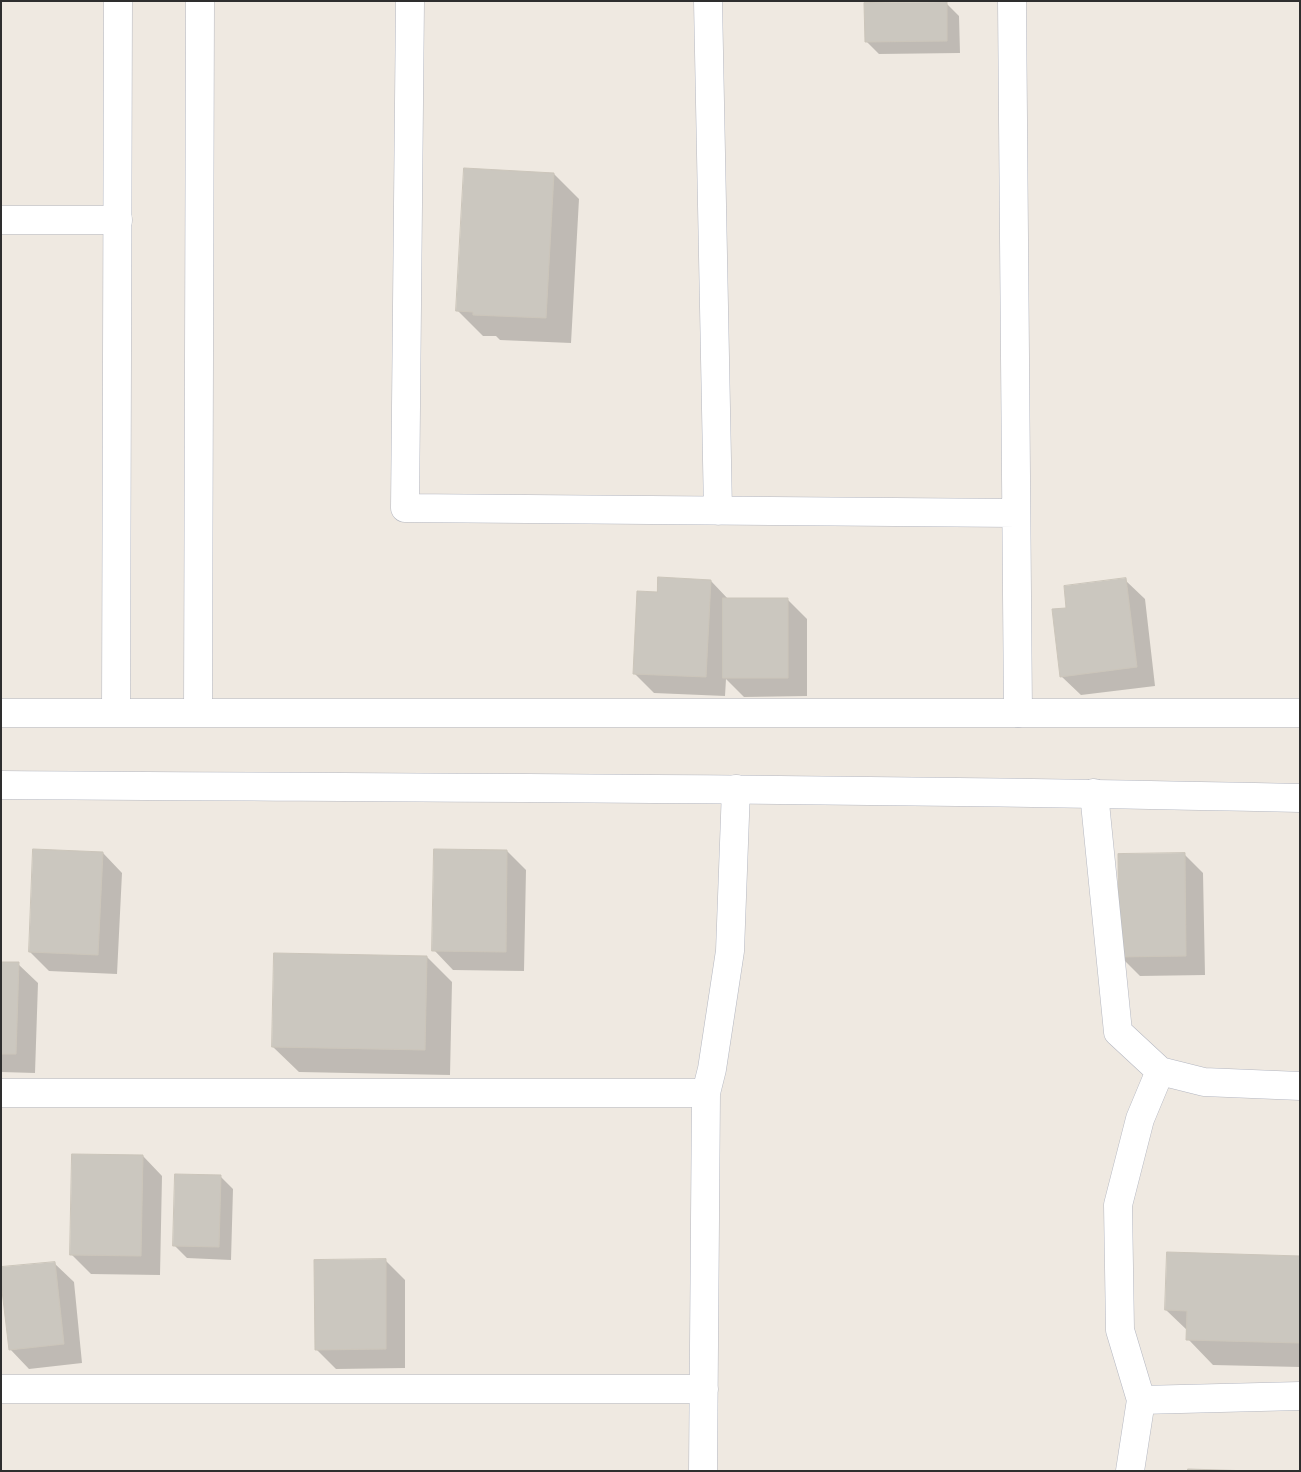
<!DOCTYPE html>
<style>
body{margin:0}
#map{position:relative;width:1301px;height:1472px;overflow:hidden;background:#efe9e1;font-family:"Public Sans",sans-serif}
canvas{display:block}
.frame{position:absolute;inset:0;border:2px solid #2e2e2e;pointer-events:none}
</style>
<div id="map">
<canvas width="1301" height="1472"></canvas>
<div class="frame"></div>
</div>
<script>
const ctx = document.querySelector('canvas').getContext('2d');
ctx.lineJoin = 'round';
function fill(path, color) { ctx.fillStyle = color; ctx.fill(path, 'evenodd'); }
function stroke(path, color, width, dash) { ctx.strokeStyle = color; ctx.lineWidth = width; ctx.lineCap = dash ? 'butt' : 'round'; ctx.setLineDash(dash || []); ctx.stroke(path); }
fill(new Path2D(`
 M946 3 959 16 960 53 879 54 866 41Z
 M554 174 579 199 571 343 500 340 496 336H483L457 310Z
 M1125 580 1145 599 1155 686 1081 695 1061 676 1067 609Z
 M711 581 729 600H788L807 619V696L744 697 726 679 725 696 654 693 634 673Z
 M507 851 526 870 524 971 453 970 434 950Z
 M103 853 122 873 117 974 49 971 30 952Z
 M1184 854 1203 873 1205 975 1140 976 1120 956Z
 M427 957 452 982 450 1075 299 1072 273 1047Z
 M1 963 18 964 38 983 35 1073 1 1072Z
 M143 1156 162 1176 160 1275 91 1274 71 1254Z
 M220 1176 233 1189 231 1260 187 1258 174 1245Z
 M1300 1257V1367L1213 1365 1188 1339V1331L1166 1310Z
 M385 1260 405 1280V1368L336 1369 316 1349Z
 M54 1263 74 1282 82 1363 29 1369 10 1349Z`), '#0003');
const building = new Path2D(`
 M947 2V41L865 42 864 3Z
 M464 168 554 173 546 318 473 315V312L456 311Z
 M658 577 711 580 706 677 633 674 637 591 657 592Z
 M1126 578 1137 667 1060 677 1052 609 1066 608 1064 586Z
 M723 598H788V678H723Z
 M33 849 103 852 98 955 29 952Z
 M434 849 507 850 506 952 432 951Z
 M1185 853 1186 956 1119 957 1118 854Z
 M274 953 427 956 425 1050 272 1047Z
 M1 962H19L16 1054H1Z
 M72 1154 143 1155 141 1256 70 1255Z
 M175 1174 221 1175 219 1247 173 1246Z
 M1167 1252 1300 1256V1343L1186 1340 1187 1311 1165 1310Z
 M386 1259V1349L315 1350 314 1260Z
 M55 1262 64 1344 9 1350 1 1282V1267Z
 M1188 1469 1252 1471H1188Z`);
fill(building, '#cbc7bf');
stroke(building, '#cbc5ba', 1);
const street = new Path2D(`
 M410 1 405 508 1016 513
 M708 1 718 511
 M1012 1 1018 713
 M1 220H118
 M1094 793 1118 1032 1160 1071 1204 1082 1300 1086
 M1 1093H706L703 1471
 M706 1093 712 1069 730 951 736 789
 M1 1389H704
 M1141 1400 1300 1396
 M1130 1471 1141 1400 1120 1330 1118 1205 1140 1119 1160 1071`);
const secondary = new Path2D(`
 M1 713H1300
 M116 713 118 1
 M198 713 200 1
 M1 785C434 788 867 788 1300 798`);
stroke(street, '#b4b7c1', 29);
stroke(secondary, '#b4b7c1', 29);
stroke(street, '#fff', 28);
stroke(secondary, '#fff', 28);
</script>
